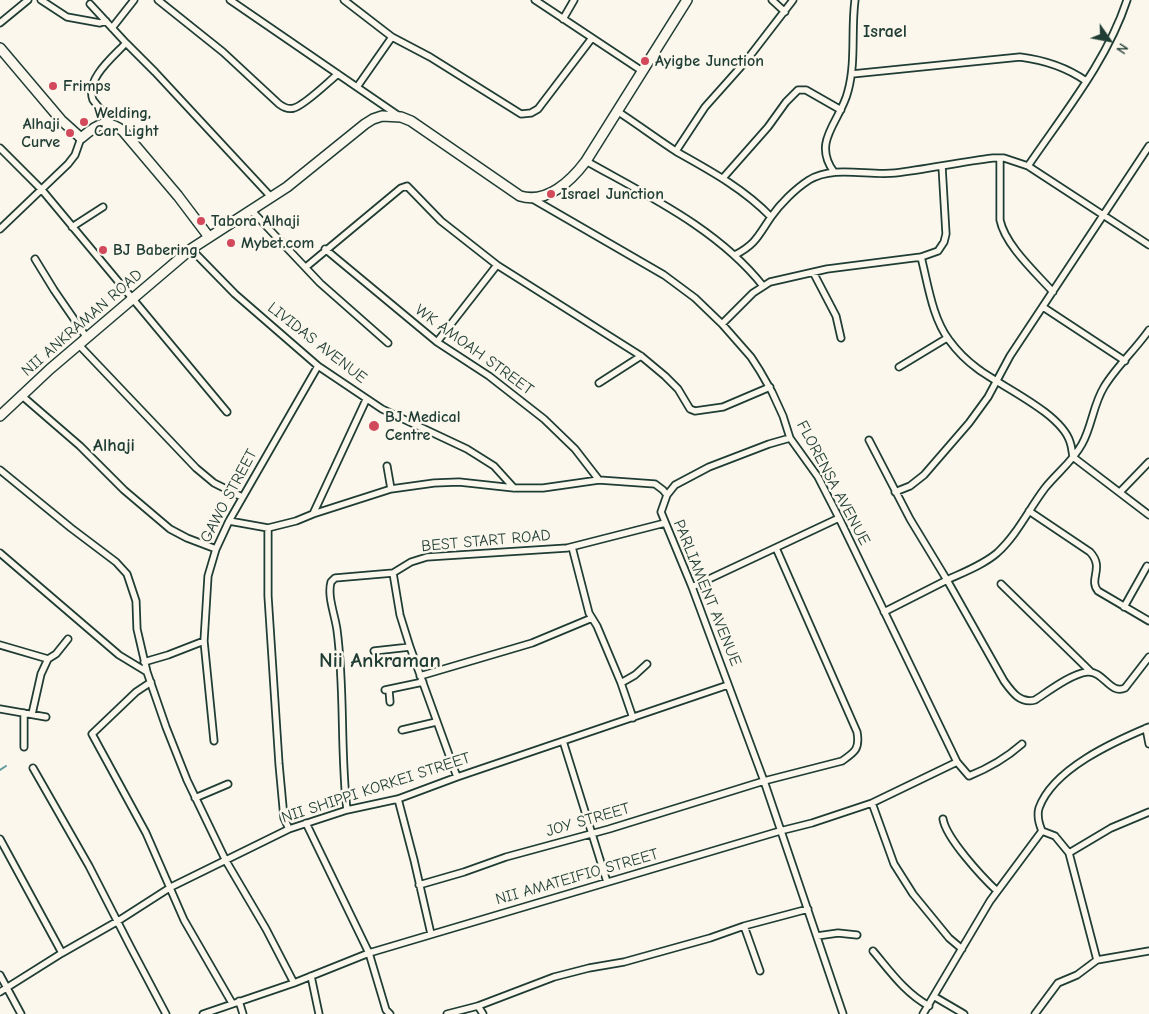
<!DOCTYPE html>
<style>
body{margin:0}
#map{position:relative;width:1149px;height:1014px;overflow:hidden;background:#fbf7ec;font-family:"Comic Neue",sans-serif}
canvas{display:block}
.north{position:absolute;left:1084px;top:15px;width:50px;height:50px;-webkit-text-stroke:4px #fbf7ec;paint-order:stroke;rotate:123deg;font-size:14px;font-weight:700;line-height:20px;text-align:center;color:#1f3d34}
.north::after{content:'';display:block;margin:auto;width:18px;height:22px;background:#1f3d34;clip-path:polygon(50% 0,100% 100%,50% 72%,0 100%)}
</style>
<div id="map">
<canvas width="1149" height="1014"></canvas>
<div class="north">N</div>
</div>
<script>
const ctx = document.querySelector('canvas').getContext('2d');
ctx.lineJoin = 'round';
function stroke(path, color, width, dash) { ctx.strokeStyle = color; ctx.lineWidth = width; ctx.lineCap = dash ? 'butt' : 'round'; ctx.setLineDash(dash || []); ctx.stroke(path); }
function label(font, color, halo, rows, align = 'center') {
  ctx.font = font + ' "Comic Neue",sans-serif'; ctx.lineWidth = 5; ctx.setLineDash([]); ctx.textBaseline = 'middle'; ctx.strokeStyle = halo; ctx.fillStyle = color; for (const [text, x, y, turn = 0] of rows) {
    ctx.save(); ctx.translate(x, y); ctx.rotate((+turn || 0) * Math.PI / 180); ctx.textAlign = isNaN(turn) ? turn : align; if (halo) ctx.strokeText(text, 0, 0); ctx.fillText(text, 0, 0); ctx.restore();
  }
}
stroke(new Path2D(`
 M0 770 6 766`), '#609c9f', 2);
const street = new Path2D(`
 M41 0 67 17 100 23 106 21
 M158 0 223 52 279 104C283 107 288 110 294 108 305 105 328 82 338 74
 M230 0 399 116
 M344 0 392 37 430 57 521 114 531 113 538 109 592 38
 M535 0 642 71
 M772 0 785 12
 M90 4 126 43C113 57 85 79 93 100L112 124
 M563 19 574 0
 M0 23 28 0
 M112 28 134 0
 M126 43 155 72 272 198
 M852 74 1020 57C1044 60 1066 67 1086 81
 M357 87 392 37
 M617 111C637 124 657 139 677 152 711 171 744 189 771 217
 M0 148 42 190 227 412
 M676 151 705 107 746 61 793 0
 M1000 158V220C1005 245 1036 273 1053 292
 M586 161C648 196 718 229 763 286
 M1028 166C1064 113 1107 61 1127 0
 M834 172C811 141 841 121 848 91 856 62 851 30 855 0
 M723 178 768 127 786 102 798 90H806L841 110
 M531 198 664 275 695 298 722 324 751 357 760 371 772 392 783 416 790 438 818 477 839 518 957 762 969 776C989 768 1005 759 1022 744
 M252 211 320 283 388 343
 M72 227 103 207
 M0 229 68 164 75 155 81 138
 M191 249 235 294 318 366 382 409 467 449 494 466 514 488
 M325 249 437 342 489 376 544 419 575 449 599 480
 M735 255C756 244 758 236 771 217 780 204 795 189 809 180 834 165 867 176 895 173 928 169 960 162 993 158H1004L1028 166 1149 245
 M921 257C928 284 932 317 949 340 957 351 967 361 978 369 1002 387 1061 413 1070 442 1072 447 1072 452 1073 457L1149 515
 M35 259 54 290 87 338
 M306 267 401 188 407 186 441 221 497 265 641 356 665 376 678 389 690 409 695 411 723 407 770 387
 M813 272 836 316 841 338
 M1043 307 1125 361
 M722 324 753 293 770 282 827 269 921 257 938 251 944 242 946 234 942 166
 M437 342 497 265
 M79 345 196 468 214 483 242 497
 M899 367 947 338
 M599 383 641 356
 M21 395 80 446 124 490 170 529 187 538 216 549
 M790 438 769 444 709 467 675 485 667 495 661 512 692 587 764 781 843 1014
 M869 440 910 519 947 580C964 572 983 565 997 553 1017 535 1029 509 1045 488 1057 473 1073 461 1082 444 1092 426 1093 405 1104 387 1116 367 1135 350 1149 330
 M387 466 391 489
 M0 470 71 528 116 562 127 574 136 601 137 629 147 672 119 655 0 553
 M895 492 910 486 924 475 969 423 988 397 1010 356 1149 146
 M1120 492 1149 462
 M1029 511 1090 552C1105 568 1088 579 1098 591L1149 621
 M313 514 366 400
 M229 521 268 528 296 521 313 514 391 489 434 483 459 482 514 488H543L599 480 655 484 663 490 667 495
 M268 528V596L279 764 284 818 289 829
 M572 547 589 613 597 626 621 683 633 718
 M393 573 400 615 410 647 457 777
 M1001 584 1091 672
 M692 587 839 518
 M1124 607 1147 566
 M884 612 947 580 1004 681C1012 692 1020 704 1035 700 1049 691 1071 674 1087 672 1103 670 1110 695 1125 688L1149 657
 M0 645 48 659 56 654 68 639
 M374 651 410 647
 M144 662 168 655 204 641
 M147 672 166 727 187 780 226 861 266 929 294 983
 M420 676 532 643 592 618
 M151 682 136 692 92 734 146 833 184 920 232 1003
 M621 683 635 675 647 664
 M385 690 423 682
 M389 690 390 702
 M0 709 46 717
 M32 714 41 674 48 659
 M1146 728 1149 744
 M402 730 436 722
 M214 741 204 641 208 576 216 549 229 521 318 366
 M563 741 607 882
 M24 747V713
 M33 768 89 866 130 946 166 1014
 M195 798 228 784
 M398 799 414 860 431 934
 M872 803 894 864 913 894 949 938 962 949
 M347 810C340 750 345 690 337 630 335 615 327 596 331 582L335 578 393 573 411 562 427 557 567 548 665 523
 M943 819C946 838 982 877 997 891
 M306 823 369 953 386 1010 390 1014
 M0 839 62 953
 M1069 853 1111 828 1149 812
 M419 885 464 872 506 857 609 829 764 781 842 761C855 752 860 749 857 732L776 548
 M744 926 760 971
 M817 936 838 933 857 935
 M873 951C890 971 905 993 929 1006
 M1097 960 1069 853 1055 836 1042 831C1039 824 1037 815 1039 808 1053 769 1113 742 1149 727
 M0 975 21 1014
 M311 976 319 1014
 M0 992 62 953 118 921 171 887 289 829 347 810 398 799 457 777 728 685
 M935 997 964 1014
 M239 1001 243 1014
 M478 1006 483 1014
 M203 1014 294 983 369 953 780 831 812 823 872 803 957 762
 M447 1014 478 1006 554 977 589 968 624 962 710 938 744 926 808 909
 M923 1014 990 901 1042 831
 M1035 1014 1058 983 1077 975 1097 960 1149 951`);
const secondary = new Path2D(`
 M0 48 61 120 81 138C96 126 105 117 123 131L178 196 209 237
 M0 416 50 369 191 249 287 187 365 124 373 119 382 116 401 117 411 121 520 196C547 204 571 181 586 161L687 0`);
stroke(street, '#1f3d34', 9);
stroke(secondary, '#1f3d34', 12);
stroke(street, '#fbf7ec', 5.5);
stroke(secondary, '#fbf7ec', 9);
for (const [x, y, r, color] of [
 [645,61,5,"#d1495b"],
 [53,86,5,"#d1495b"],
 [84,122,5,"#d1495b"],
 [70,133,5,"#d1495b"],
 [551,194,5,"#d1495b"],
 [201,221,5,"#d1495b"],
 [231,243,5,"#d1495b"],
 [103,250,5,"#d1495b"],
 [374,426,6,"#d1495b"]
]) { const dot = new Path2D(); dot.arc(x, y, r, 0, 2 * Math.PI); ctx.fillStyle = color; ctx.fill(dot); stroke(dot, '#fbf7ec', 2); }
label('bold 16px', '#1f3d34', '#fbf7ec', [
 ["Ayigbe Junction",655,61],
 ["Frimps",63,86],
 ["Welding,",94,113],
 ["Car Light",94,131],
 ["Alhaji",60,124,"right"],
 ["Curve",60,142,"right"],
 ["Israel Junction",561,194],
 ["Tabora Alhaji",211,221],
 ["Mybet.com",241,243],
 ["BJ Babering",113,250],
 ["BJ Medical",385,417],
 ["Centre",385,435]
], 'left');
label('16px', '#1f3d34', '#fbf7ec', [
 ["NII ANKRAMAN ROAD",82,323,-41],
 ["LIVIDAS AVENUE",317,343,38],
 ["WK AMOAH STREET",474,350,36],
 ["FLORENSA AVENUE",833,483,62],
 ["GAWO STREET",229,496,-62],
 ["BEST START ROAD",486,541,-5],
 ["PARLIAMENT AVENUE",707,593,68],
 ["NII SHIPPI KORKEI STREET",376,788,-18],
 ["JOY STREET",588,820,-16],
 ["NII AMATEIFIO STREET",577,877,-16]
]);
label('bold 18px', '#1f3d34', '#fbf7ec', [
 ["Israel",885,32],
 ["Alhaji",114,446]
]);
label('bold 21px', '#1f3d34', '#fbf7ec', [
 ["Nii Ankraman",380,661]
]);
</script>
